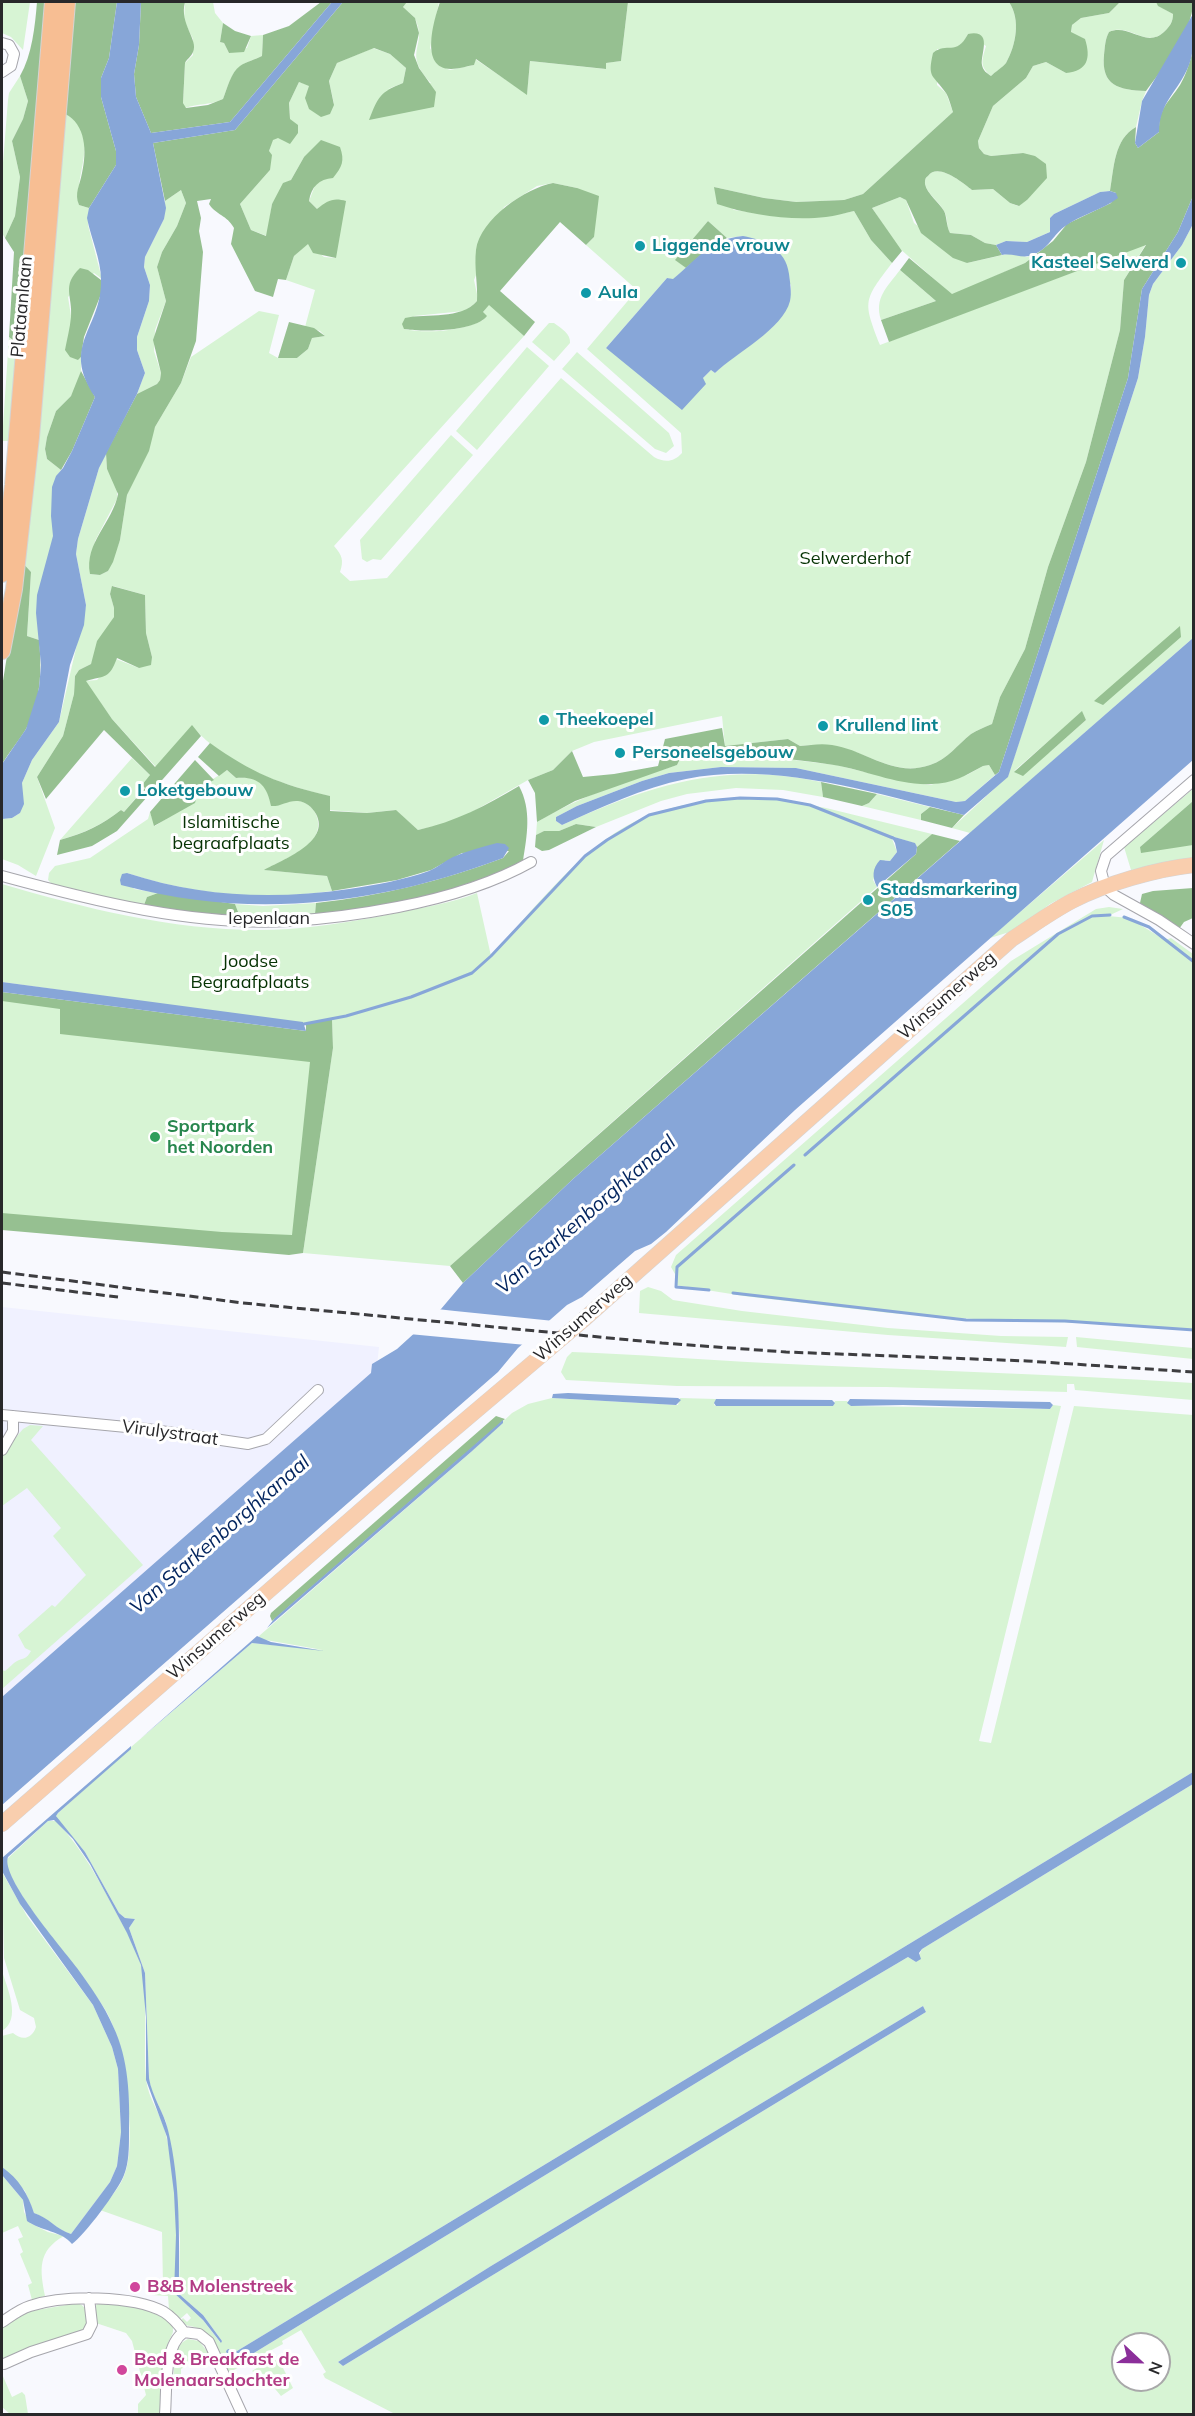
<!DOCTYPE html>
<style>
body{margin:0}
#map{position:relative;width:1195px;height:2416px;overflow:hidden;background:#f8f9fe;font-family:Mulish,sans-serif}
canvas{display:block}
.frame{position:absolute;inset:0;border:3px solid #28282a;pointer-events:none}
.north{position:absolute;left:1111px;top:2332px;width:60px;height:60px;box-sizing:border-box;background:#fff;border:2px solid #a9a9aa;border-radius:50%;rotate:112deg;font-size:16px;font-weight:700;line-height:24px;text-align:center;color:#28282a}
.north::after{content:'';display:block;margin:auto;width:21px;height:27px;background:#8b2f9a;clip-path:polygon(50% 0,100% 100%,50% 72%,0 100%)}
</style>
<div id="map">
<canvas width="1195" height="2416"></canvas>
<div class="frame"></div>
<div class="north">N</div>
</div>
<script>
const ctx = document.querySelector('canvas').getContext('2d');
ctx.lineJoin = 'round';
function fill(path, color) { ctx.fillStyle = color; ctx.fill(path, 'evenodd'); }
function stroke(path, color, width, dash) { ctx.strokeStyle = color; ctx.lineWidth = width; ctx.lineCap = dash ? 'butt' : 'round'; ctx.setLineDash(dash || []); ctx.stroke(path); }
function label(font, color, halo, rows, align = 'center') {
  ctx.font = font + ' Mulish,sans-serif'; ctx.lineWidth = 6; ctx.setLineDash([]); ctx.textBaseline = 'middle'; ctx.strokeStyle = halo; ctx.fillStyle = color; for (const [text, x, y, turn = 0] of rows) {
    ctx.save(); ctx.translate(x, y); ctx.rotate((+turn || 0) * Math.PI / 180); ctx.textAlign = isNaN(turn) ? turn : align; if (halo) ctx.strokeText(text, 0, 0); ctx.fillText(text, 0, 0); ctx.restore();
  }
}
fill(new Path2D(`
 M2 1307 379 1347 376 1375 2 1704Z`), '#f0f1ff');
fill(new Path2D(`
 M2 2H30L23 50 11 37 2 33Z
 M185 2H213L215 13 223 23 220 42 224 43 229 53 247 48 251 36 263 35 262 56C255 60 247 61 241 66 231 72 227 89 223 99 208 106 199 103 185 108L183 103 185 63 193 55V39L184 21Z
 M407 2H439L430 48 440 66 450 70 474 65 475 59 527 94 530 61 605 69V63L621 61 628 2H1009C1021 20 1016 45 1006 63 1003 68 995 72 991 76 979 66 982 60 986 46L968 34C960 50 954 49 937 49V85L946 93 953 112 863 194 844 200 796 202 764 198 714 187 734 210C780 216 808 221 854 211L871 240 892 263C863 301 863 301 880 345L1146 244 1124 280 1120 330 1086 462 1048 567 1025 649 1000 697 992 724C985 727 977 730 971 734 957 745 948 759 930 765 899 776 874 757 846 749 830 745 816 744 800 746L788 739 725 746 722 716 594 742 572 751 553 770 528 780 465 816 440 825 418 830 395 810 367 813 329 810V796C279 784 227 766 192 726L156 767 112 719 85 681 97 680 116 659 139 668 152 657 146 633 145 595 113 586 110 594 114 608V617L91 664 79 670 75 676 74 694 63 736 37 777 55 828 36 876 18 865 2 859V819L12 818 20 813 22 783 32 760 59 722 86 605 76 554 78 539 99 468 106 453 107 469 117 487V499L95 541 90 574 100 575 108 571 120 540 127 495 155 427 181 383 191 357 259 311 279 315 269 353 278 358H297L308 349 312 338 325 336 320 331 305 327 315 290 286 280 294 256 308 243 324 257 336 258 317 209 309 201 316 183 324 178 304 157 291 180 272 204 267 236 251 230 240 204 270 170 269 151 272 140 278 137 290 120 289 103 299 82 309 85 334 104 329 81 337 63 373 48 390 54 406 68 403 83 388 89 431 83C402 52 427 48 416 21 414 15 407 12 403 7ZM553 183 577 188 594 237 586 245 637 290 587 349 681 433 682 453C674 462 665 463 654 457L561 378 387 578 350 581 340 572C344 560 342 555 334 546L524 336 489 304 483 312V320C462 331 427 334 404 329L414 316 464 311 473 305 477 301V294L474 280 504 207 537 186ZM708 221 727 238 743 236 791 285C790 329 743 345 715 373L711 370 703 378 606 348 667 278 673 280 686 268 676 260Z
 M1120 2H1156L1159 6 1173 14C1173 22 1170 26 1165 31 1146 50 1130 22 1109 32 1105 39 1105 47 1104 55 1101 86 1119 90 1146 91L1142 101 1136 127C1114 139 1114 168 1110 191L1100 192 1054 214 1050 218V232L1027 242 1006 241 996 245 985 243 971 235 950 233C946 226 948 217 944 211 940 202 927 194 925 184 925 180 925 178 928 176 938 162 963 183 972 190L993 189 1010 203 1018 206 1027 200 1023 153 991 156 984 154 979 148 978 141 993 106 1026 78 1033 66 1046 62 1066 73 1072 25 1081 18 1109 13Z
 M20 76 28 101 23 119 12 141 20 177 15 216 5 238 2 233V175L8 100 9 93Z
 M65 114C103 132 73 177 79 205L89 208 88 225 102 279 94 273 68 297 78 360 81 357V371L75 389 71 396 56 411 47 437 45 449 47 459 61 470C47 486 55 519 53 539 50 570 43 601 39 632V640L27 636 31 572 22 562Z
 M181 190 186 203 177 226 162 252 157 267 166 301 155 330 154 351 161 373 160 380 157 384 137 394 145 373 137 350V337L149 301 150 285 144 267 145 257 164 219 165 201Z
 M900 197 906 200 914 223 967 263 1012 253 1027 257 1038 252 1025 263 952 295 898 247 872 208Z
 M1193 224V638L970 833 952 828 1008 776 1138 378 1145 337 1149 295 1153 284 1182 245ZM1082 712 1086 720 1050 752 1014 771Z
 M900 270 936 301 881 320C874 298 887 287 900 270Z
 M549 323H554C561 328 571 334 570 343L554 361 532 342Z
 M9 337 18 344 10 441H2Z
 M527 347 549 366 477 450 456 431Z
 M577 352 669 433 674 446 666 453 655 449 562 369Z
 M451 435 473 455 381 560 373 559 367 562 362 559 360 540Z
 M683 753 769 757 836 765 898 780 930 785 967 775 983 766 989 765 995 775 965 801 956 802 796 768 721 767 669 773 642 781 577 806 556 817V821L562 825C650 785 724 761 821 782L823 797 783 790 736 788 687 794 661 801 596 827 576 824 559 831H544L536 835 537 822C580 796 629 780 677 765Z
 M132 758 150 775 145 787 124 812 121 810C102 825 84 833 60 840Z
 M227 770 236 778C261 775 266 785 274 806 278 805 283 802 288 801 311 796 327 821 313 840 305 852 278 862 265 870L327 876 332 891C263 901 193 895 127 873L134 889 158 893 147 897 144 905 55 887 48 880 49 873 55 866 90 858 148 819 150 812 155 826 198 798 199 788Z
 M1193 789V801L1140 847 1193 845V860L1131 870 1124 847Z
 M877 794 930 807 921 814V820L862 806 869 803Z
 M740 798 777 799 826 808 932 834 917 847 914 843 891 836 897 852 890 861 885 860 873 880 877 887 450 1266 303 1253 333 1048 332 1019 306 1024 2 982V884C94 911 192 935 289 929 326 926 362 920 397 913 424 907 452 903 477 893L491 956C536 907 586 840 649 815 678 804 709 801 740 798Z
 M1104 840 1092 882 1050 904 1016 930 990 938Z
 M316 903 315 914 291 917H240L235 904 263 906Z
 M1109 907 1123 909 1108 916 1129 918 1165 940 1171 938 1193 954V1329L1099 1323 1002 1321 890 1313 744 1296 675 1285V1274L671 1267 676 1255 1011 961 1096 909Z
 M2 997 318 1057 295 1243 2 1218Z
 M648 1287 661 1291 673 1300 742 1311 888 1328 1001 1336 1068 1337 1066 1347 888 1335 639 1313 640 1291Z
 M1076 1337 1193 1348V1359L1077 1347Z
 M572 1352C637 1354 702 1360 767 1363 909 1370 1051 1374 1193 1383V1400L1075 1390 1074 1384H1067V1392L886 1387 677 1386 566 1380 561 1372 567 1357Z
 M552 1398 678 1405 680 1398 716 1399 714 1405 716 1406H833L835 1401H847L851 1406 1050 1409 1053 1405 1061 1406 979 1741 991 1743 1074 1406 1193 1415V1772L237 2351 228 2349 226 2351 230 2363 249 2356 737 2058 908 1957 916 1962 922 1949 1193 1784V2414H395L325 2378 323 2374 326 2372 301 2330 282 2341 283 2344 230 2372 227 2370C222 2355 213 2333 197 2328 190 2325 186 2327 180 2321L183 2318 187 2322 191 2318 187 2313 179 2320 169 2309 168 2296 151 2295V2287L163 2286 162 2232 100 2210C108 2200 119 2189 124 2176 131 2158 130 2133 129 2113 128 2077 123 2043 106 2011 88 1979 6 1888 6 1860L48 1821H56C83 1849 100 1882 118 1916 128 1934 140 1953 143 1974 148 2009 143 2044 146 2079 148 2099 162 2115 166 2135 178 2183 179 2244 174 2293L203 2320 220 2342 222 2341 203 2315 179 2294 180 2239 174 2168 166 2122 151 2089 149 2078 145 1973 129 1928 135 1919 125 1918 119 1913 85 1852 57 1819 56 1815 131 1747 252 1643 323 1650 260 1639 259 1636 471 1452 512 1413 528 1404ZM923 2006 926 2012 343 2366 338 2362 491 2266ZM1123 2344H1159V2380H1123Z
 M30 1425 43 1426 31 1440 143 1565 2 1689V1670L5 1671C9 1668 13 1663 17 1661 23 1658 27 1659 31 1651L25 1648 18 1635 52 1605 55 1607 86 1575 53 1536 61 1528 27 1488 2 1506V1454L23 1429Z
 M2 1872 27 1916 93 2005 112 2047 118 2069 121 2132 117 2166 110 2182 71 2234C57 2230 48 2218 34 2213L25 2191 2 2167V2036L13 2033C22 2041 32 2039 36 2027L34 2018 20 2010 4 1958Z
 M2 1971C7 1988 22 2019 2 2031Z
 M2 2175 23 2200 24 2212 30 2223 48 2232 64 2236C37 2251 40 2270 45 2296L32 2300 28 2285 32 2283 20 2254 23 2252 18 2239 23 2237 18 2226 2 2233Z
 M100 2302C127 2305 151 2308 173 2324V2332L166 2348 161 2414H138V2404L146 2395 132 2341 126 2333 96 2323 94 2307Z
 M78 2303C89 2308 90 2318 86 2329L2 2364V2325L31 2311Z
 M188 2339 199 2341 211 2356 206 2359 203 2355 181 2369V2386H173C175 2370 171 2346 188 2339Z
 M273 2358 282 2366 293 2388 281 2396 260 2371 256 2374 252 2371Z
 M2 2374 12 2397 22 2392 25 2395 28 2414H10L2 2407Z`), '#d7f4d4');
fill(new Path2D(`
 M37 2H47L18 344 9 337 14 252 5 238 15 216 20 177 12 141 23 119 28 101 20 76C32 55 35 26 37 2Z
 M74 2H117L109 58 101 78V97L116 151V165L89 208 79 205C74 193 80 185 82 173 87 152 86 124 65 114Z
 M141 2H185C179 24 199 40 193 52 191 57 187 59 185 63L183 103 186 108 208 105 223 99C227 89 231 72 240 66 247 61 255 60 262 56L263 35 289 26 321 2H332L230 122 151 133 136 97 134 74 139 45Z
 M343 2H407L403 7 415 18 419 33 414 55 419 68 436 92 434 107 369 120C378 97 380 92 403 83L406 68 390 54 374 48 337 63 329 81 334 105 330 114 321 117 309 109 305 98 309 86 299 82 289 103 290 119 298 125V133L290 144 278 138 273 140 269 151 272 155 270 170 240 204 251 230 266 236 272 204 283 183 291 180 304 157 321 140 340 147C345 161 342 167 333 178 319 179 311 187 309 201L317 209C327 201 333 197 346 201L336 258 313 253 308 244 294 256 286 280 278 279 273 297 255 291 231 244 234 228C227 215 216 215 209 204L211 199 197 201 201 218 199 231 203 252 196 341 181 383 155 427 149 451 127 495 120 540 113 562 108 571 100 575 90 574C84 543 113 522 118 494L107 469 106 453 137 394 157 384 160 380 161 373 153 340 166 301 157 267 162 252 177 226 186 203 181 190 165 201 153 143 235 130Z
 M440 2H628L621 61 606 63V69L530 61 527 95 476 59 474 65C467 66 459 69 451 69 419 69 434 20 440 2Z
 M1009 2H1120L1109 13 1081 18 1072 25 1071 32 1085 39C1091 58 1088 71 1066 73L1046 62 1033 66 1026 78 993 106 978 141 979 148 984 154 991 156 1023 153 1035 156 1046 164 1047 178 1027 200 1019 206 1010 203 993 189 972 190C963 183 938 162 928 176 925 178 925 180 925 184 927 194 939 202 944 211 947 217 946 225 950 233L971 235 985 243 996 245 1002 255 967 263 953 258 921 233 906 200 900 197 872 208 902 251 892 263 871 240 854 211C844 213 835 216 826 217 791 221 749 215 717 204L714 187 764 198 796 202 844 200 863 194 953 112C951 106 949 98 946 93 933 74 927 79 933 53 947 41 956 57 968 34 994 29 980 55 982 65 983 71 987 73 991 76 995 72 1003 67 1006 63 1016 45 1021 20 1009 2Z
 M1156 2H1193C1193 31 1163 68 1146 91 1119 90 1101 86 1104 55 1105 47 1105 39 1109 32 1130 23 1146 50 1165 31 1170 26 1173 22 1173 14L1158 6Z
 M223 23 235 31 251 36 244 52 229 53 224 43 220 42Z
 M1193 50V196L1178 232 1142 289 1128 378 999 772 995 775 989 765 983 766C967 775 951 784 932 784 899 786 866 770 834 765 784 757 734 755 683 753L677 765 575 801 537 822 535 793 528 780 553 770 572 751 583 777 614 774 658 766 665 739 722 728 725 746 788 739 800 746C811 745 821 743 832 745 866 750 893 778 930 765 948 759 957 745 971 734 977 730 985 727 992 724L1000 697 1025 649 1048 567 1086 462 1120 330 1124 280 1146 245 889 342 881 320 936 301 900 270 909 258 952 294 1025 263 1053 241 1067 224 1111 203 1116 193 1110 191C1114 168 1114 139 1136 127L1135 143 1138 148 1159 132C1159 107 1167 105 1180 85 1186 75 1190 62 1193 50Z
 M553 183 577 188 599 196 594 237 586 245 560 222 500 291 535 322 524 336 489 305 483 312 487 316C475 332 422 332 404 329L402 324 405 318C427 313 461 320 477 301 478 284 474 268 476 250 480 219 526 188 553 183Z
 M708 221 727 238 710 247 686 268 675 260Z
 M80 268 88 270 101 280V294L84 337 81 357 78 360 70 357 65 350C67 339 70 328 71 317 73 296 61 286 80 268Z
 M289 322 314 328 325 336 312 338 308 349 297 358H278Z
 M81 371 95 397 72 451 61 470 47 459 45 449 47 437 56 411 71 396Z
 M22 562 31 572 27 636 39 640C42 671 41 701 26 729 19 741 9 752 2 764V687Z
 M112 586 145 595 146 633 152 657 151 665 139 668 117 658C109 680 105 675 86 681L112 719 155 767 192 725 201 736 117 831 92 846 57 855 60 840C85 833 102 825 121 810L124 812 145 788 142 785 150 775 104 730 46 799 37 777 63 736 74 694 75 676 79 670 91 664 97 641 114 617V608L110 594Z
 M1180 626 1181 637 1103 705 1094 701Z
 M1082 711 1086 720 1023 776 1014 772Z
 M210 743C252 773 279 784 330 796V811L367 813 396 810 418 830C455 822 487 805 519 786 532 810 527 836 523 861 457 893 387 907 315 914L316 903C381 896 442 881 503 858L509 851 462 853 431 870 397 880 332 891 327 876 264 870C282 860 331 842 316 814 312 807 306 802 298 801 288 800 280 807 271 806 267 785 258 776 236 778L227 770 219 776 198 757Z
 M195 760 214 780 199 788 195 803 154 826 150 812Z
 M821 782 877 794 869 803 862 806 823 797Z
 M1193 801V845L1141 853 1140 847Z
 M930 807 964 815 952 828 921 820V814Z
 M576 824 596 827 549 850 542 851 535 847 536 835 544 831H559Z
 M932 834 960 841 573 1179 463 1283 450 1266 916 854 917 847Z
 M1193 888V918L1184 922 1179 929 1140 903 1142 894 1153 891Z
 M158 893 235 904 240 917 198 914 144 905 147 897Z
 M2 992 306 1031V1024L332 1019 333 1048 303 1253 289 1255 2 1230V1213L222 1232 292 1235 310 1062 60 1034V1009L2 1001Z
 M496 1416 505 1419 272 1621 270 1616 271 1613Z`), '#96c091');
fill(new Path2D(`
 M117 2H141L139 45 134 74 136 97 151 133 230 122 332 2H343L235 130 153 143 166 208 164 219 145 257 144 267 150 285 149 301 137 337V350L145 373 137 394 99 468 78 539 76 554 86 605 84 625 70 665 59 722 32 760 22 783 24 804 20 813 12 818 2 819V764L26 729 39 688 41 665 36 613 37 595 53 536 51 516 52 487 56 476 63 468 72 451 95 397C60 344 102 329 101 280 101 259 91 239 87 218L89 208 116 165V151L101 97V78L109 58Z
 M1193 14C1194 31 1195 49 1189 65 1178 93 1160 100 1159 132L1138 148 1135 143 1142 101Z
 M1110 191 1116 193 1118 198C1102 210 1080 215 1064 227 1052 236 1047 252 1029 256 1021 258 1012 253 1002 255L996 245 1006 241 1027 242 1050 232V218L1054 214 1100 192Z
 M1193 196V224L1182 245 1153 284 1149 295 1145 337 1138 378 1008 777 964 815C877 794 776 761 686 779 642 788 602 807 562 825L556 821V817L577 806 642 781 669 773 721 767 796 768 956 802 965 801 999 772 1128 378 1142 289 1178 232Z
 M743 236C764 240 786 249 789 274 790 282 792 293 790 301 783 329 736 353 715 373L711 370 703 378 706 384 682 410 606 348 667 278 673 279C698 259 709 239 743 236Z
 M1193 638V760L795 1110 666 1232 651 1244 635 1251 582 1297 567 1305 518 1348 498 1372 2 1805V1697L371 1373 372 1364 397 1349 441 1309 463 1283 573 1179Z
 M891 836 915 843 917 847 916 854 877 887C872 877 872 869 880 860L890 861 897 852 895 843Z
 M497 843 505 844 509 848 503 858C382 904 252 920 125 886L121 885 120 880 122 874 127 873C200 897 273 900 349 889 375 885 404 880 429 871 438 867 445 861 453 857 467 851 482 847 497 843Z
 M2 982 303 1022 306 1031 2 992Z
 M568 1393 678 1398 681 1400 676 1405 552 1398 553 1394Z
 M716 1399 832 1400 835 1403 833 1406H716L714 1403Z
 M850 1399 1050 1402 1053 1405 1050 1409 903 1405 851 1406 847 1403Z
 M503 1420V1423L471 1452 267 1628 275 1618Z
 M257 1636 271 1642 324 1651 252 1643 140 1739Z
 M131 1746V1749L58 1813 56 1816 85 1852 119 1913 125 1918 135 1919 129 1928 145 1973 149 2078C152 2097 164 2112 168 2130 181 2183 179 2240 179 2294L203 2315 222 2341 221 2343 203 2320 174 2293 176 2235 174 2193 167 2137 146 2080V2017L141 1965 127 1933 90 1864 73 1839 54 1820 48 1821 8 1857C0 1877 63 1949 77 1968 90 1986 104 2005 113 2026 129 2059 130 2098 129 2134 129 2147 129 2163 124 2175 119 2189 84 2236 72 2244 62 2231 41 2231 27 2221L23 2200 2 2175V2167C19 2179 28 2194 34 2213 48 2217 57 2230 71 2234L110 2182 117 2166 121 2132 118 2069 112 2047 93 2005 20 1904 2 1871V1858Z
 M1193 1772V1784L922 1949 919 1953 921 1959 916 1962 908 1957 737 2058 249 2356 230 2363 226 2351 228 2349 237 2351Z
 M923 2006 926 2012 343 2366 338 2362 491 2266Z`), '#87a6d8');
fill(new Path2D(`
 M437 1309 455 1311 554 1321 526 1345 409 1334Z`), '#f8f9fe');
stroke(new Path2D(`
 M1124 917 1149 927 1194 962
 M304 1024 346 1016 411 997 472 973 491 956 585 856 607 840 649 815 706 801 740 798 777 799 810 805 893 838
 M805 1155 1058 934 1092 916 1110 915
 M709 1290 676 1287 677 1267 794 1165
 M733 1293 966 1320 1065 1321 1194 1330`), '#87a6d8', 3);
const minor = new Path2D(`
 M2 43 9 45 14 54 11 66 2 72
 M1194 780 1106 856 1101 871 1105 887 1114 895 1159 920 1194 944
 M2 876C94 901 192 926 289 921 326 919 362 914 398 907 444 898 490 885 531 862
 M2 1415 147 1429 248 1444 266 1439 318 1390
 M2 1450 13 1431V1416
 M2 2322C11 2316 20 2309 30 2306 64 2295 133 2295 164 2312 172 2317 178 2324 184 2332
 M184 2332 199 2334 209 2342 242 2414
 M4 2364 31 2352 87 2334 92 2324 89 2298
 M165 2414C167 2391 163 2346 184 2332`);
const primary = new Path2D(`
 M2 1824 432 1448 582 1321 1012 939C1032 926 1051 912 1072 901 1105 884 1156 869 1194 865`);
const trunk = new Path2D(`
 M2 574 13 485 53 2
 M2 651 14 589 31 437 67 2`);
stroke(minor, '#a6a6ac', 12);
stroke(primary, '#d4d4d4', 16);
stroke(trunk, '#d4d4d4', 18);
stroke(minor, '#fff', 10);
stroke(primary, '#f9ceae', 15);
stroke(trunk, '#f7be93', 16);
stroke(new Path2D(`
 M2 1272 243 1303 662 1343 786 1352 1027 1361 1194 1372
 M2 1283 118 1297`), '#3d3d40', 3, [9, 4.5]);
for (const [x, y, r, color] of [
 [640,246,6,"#0f9aa8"],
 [1181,263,6,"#0f9aa8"],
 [586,293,6,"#0f9aa8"],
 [544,720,6,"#0f9aa8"],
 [823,726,6,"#0f9aa8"],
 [620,753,6,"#0f9aa8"],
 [125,791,6,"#0f9aa8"],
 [868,900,6,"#0f9aa8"],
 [155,1137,6,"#2e9e5b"],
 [135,2287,6,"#d1479c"],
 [122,2370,6,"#d1479c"]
]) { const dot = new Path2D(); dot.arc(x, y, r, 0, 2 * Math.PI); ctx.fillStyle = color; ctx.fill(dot); stroke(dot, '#fff', 2); }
label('bold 18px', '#0d838f', '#fff', [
 ["Liggende vrouw",652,246],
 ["Kasteel Selwerd",1169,263,"right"],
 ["Aula",598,293],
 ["Theekoepel",556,720],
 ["Krullend lint",835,726],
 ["Personeelsgebouw",632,753],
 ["Loketgebouw",137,791],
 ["Stadsmarkering",880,890],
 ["S05",880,911]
], 'left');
label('18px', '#28282a', '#fff', [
 ["Plataanlaan",22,307,-85],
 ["Iepenlaan",269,919],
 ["Winsumerweg",947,996,-41],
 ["Winsumerweg",583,1318,-41],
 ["Virulystraat",170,1433,8],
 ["Winsumerweg",216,1636,-41]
]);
label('18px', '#063304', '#fff', [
 ["Selwerderhof",855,559],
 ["Islamitische",231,823],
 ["begraafplaats",231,844],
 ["Joodse",250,962],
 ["Begraafplaats",250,983]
]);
label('bold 18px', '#27864d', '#fff', [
 ["Sportpark",167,1127],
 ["het Noorden",167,1148]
], 'left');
label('bold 18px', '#b23c85', '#fff', [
 ["B&B Molenstreek",147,2287],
 ["Bed & Breakfast de",134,2360],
 ["Molenaarsdochter",134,2381]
], 'left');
label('italic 20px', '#02245e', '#fff', [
 ["Van Starkenborghkanaal",586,1215,-41],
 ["Van Starkenborghkanaal",220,1535,-41]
]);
</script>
